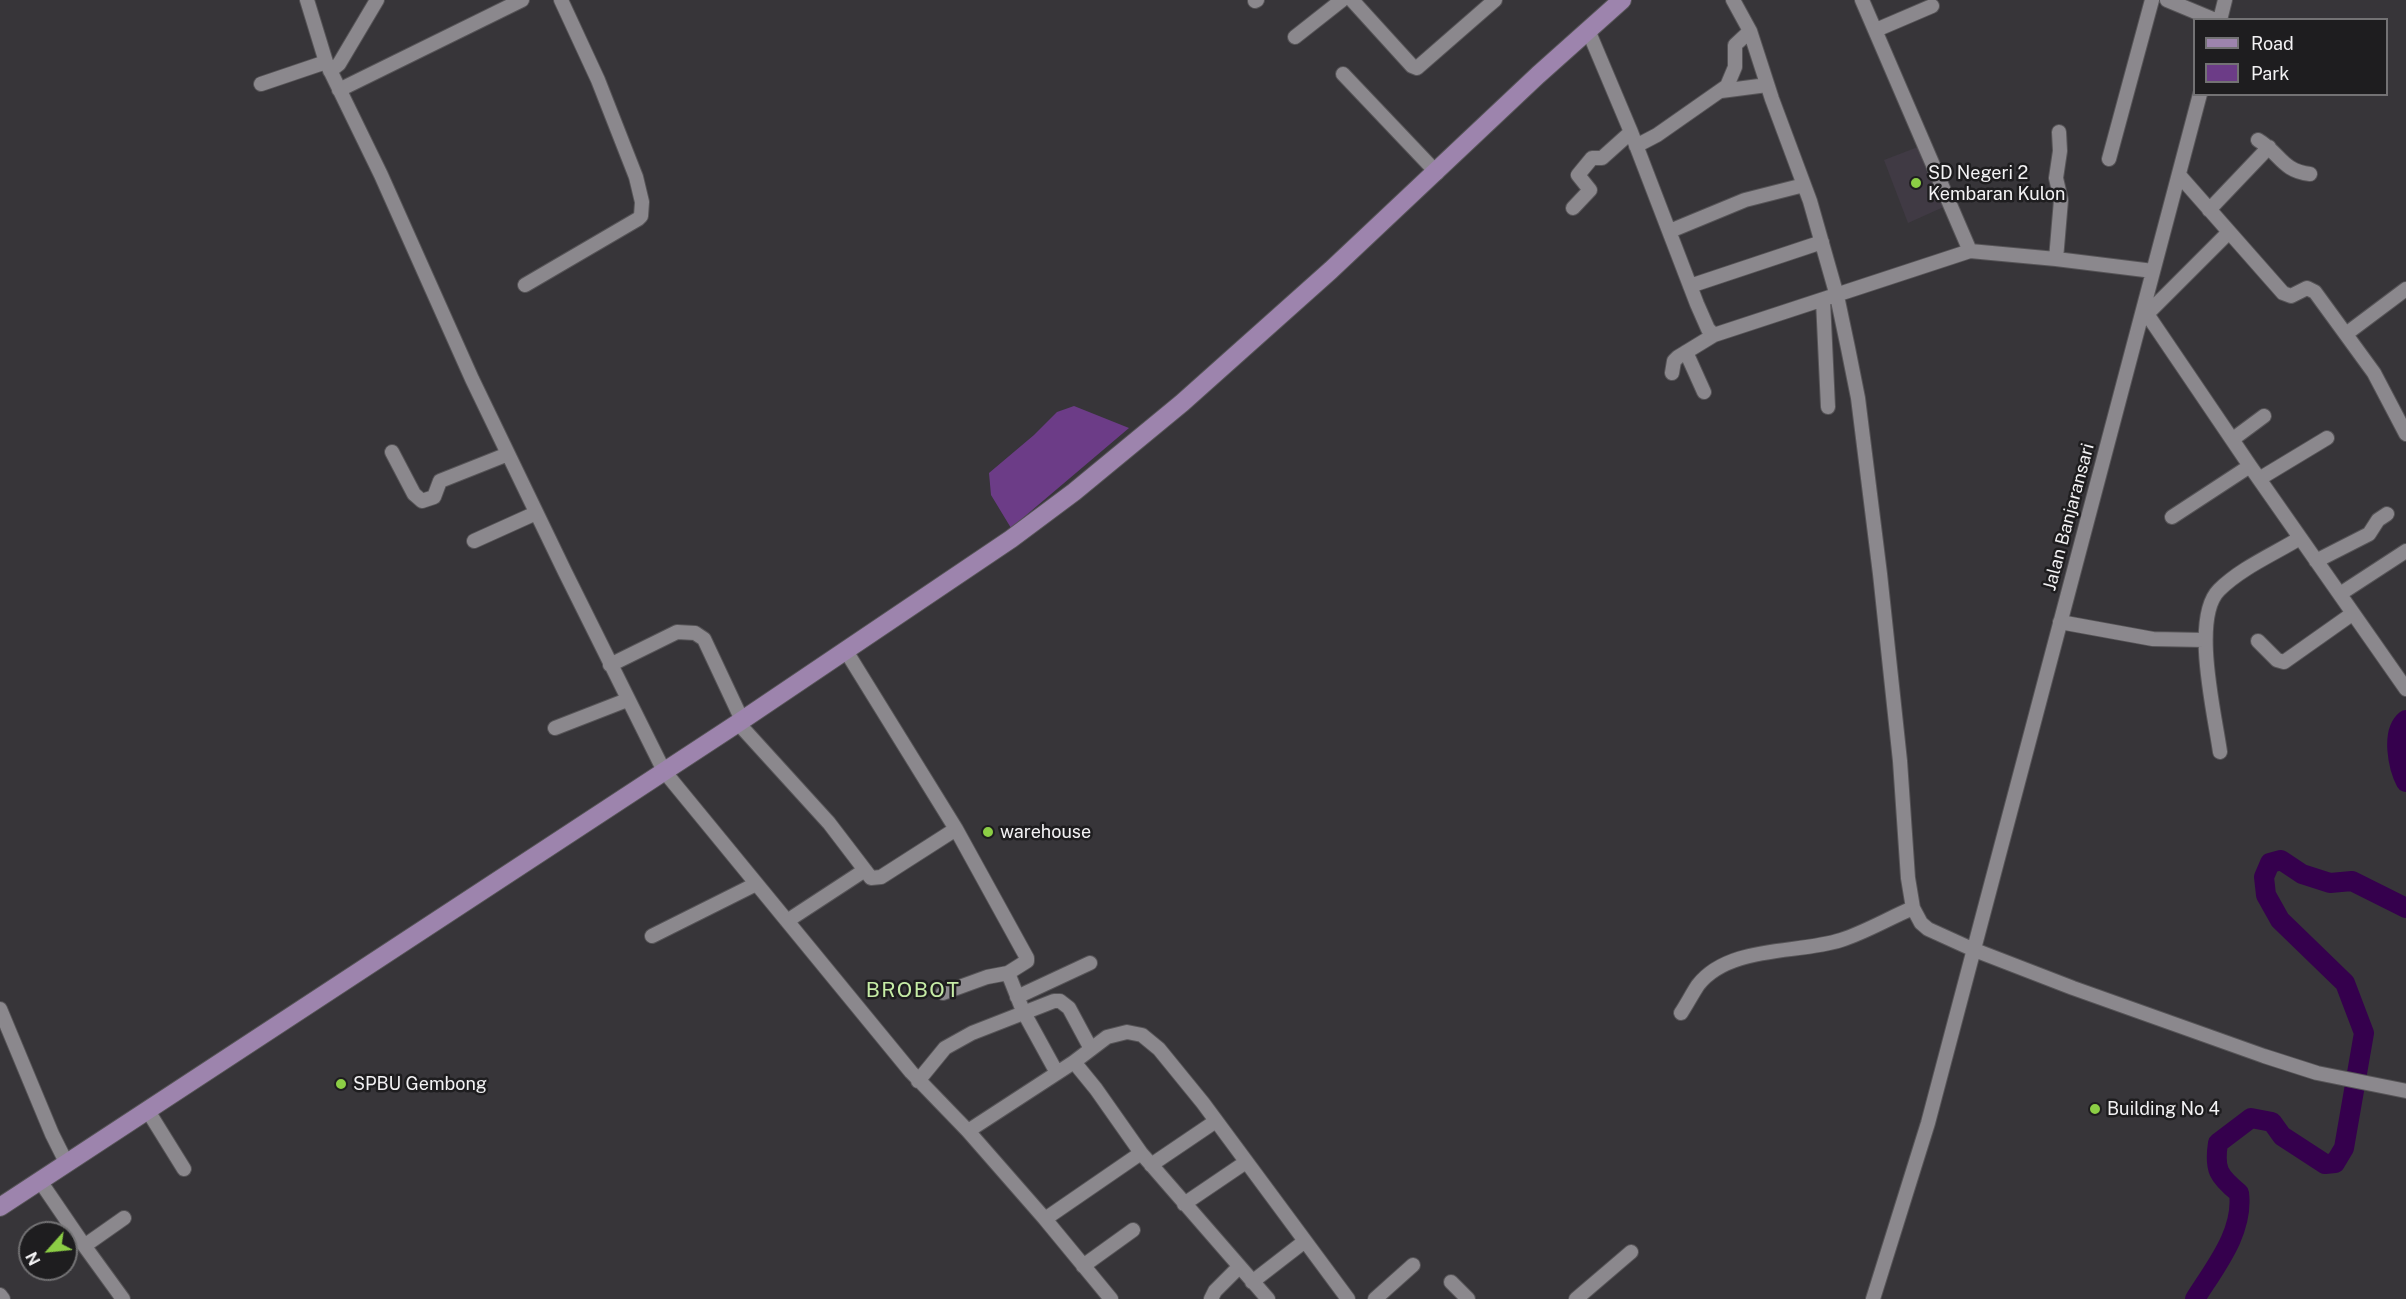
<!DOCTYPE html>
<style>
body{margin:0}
#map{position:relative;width:2406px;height:1299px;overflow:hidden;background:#373539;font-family:"Public Sans",sans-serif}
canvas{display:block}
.legend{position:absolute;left:2193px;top:18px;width:195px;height:78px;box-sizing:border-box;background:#1e1d1f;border:2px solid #737274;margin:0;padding:8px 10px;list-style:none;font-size:18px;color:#f3f2f4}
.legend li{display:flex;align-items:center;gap:12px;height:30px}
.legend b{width:30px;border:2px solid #737274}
.north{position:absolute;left:18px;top:1221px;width:60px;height:60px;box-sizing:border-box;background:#1e1d1f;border:2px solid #737274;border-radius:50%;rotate:243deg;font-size:16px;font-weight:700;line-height:24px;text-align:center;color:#f3f2f4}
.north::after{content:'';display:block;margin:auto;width:21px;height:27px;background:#8cce45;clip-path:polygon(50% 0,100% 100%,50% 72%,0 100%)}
</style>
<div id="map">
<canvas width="2406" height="1299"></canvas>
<ul class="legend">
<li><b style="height:8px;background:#9d84ad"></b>Road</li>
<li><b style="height:16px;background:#6c3c87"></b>Park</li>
</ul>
<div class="north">N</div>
</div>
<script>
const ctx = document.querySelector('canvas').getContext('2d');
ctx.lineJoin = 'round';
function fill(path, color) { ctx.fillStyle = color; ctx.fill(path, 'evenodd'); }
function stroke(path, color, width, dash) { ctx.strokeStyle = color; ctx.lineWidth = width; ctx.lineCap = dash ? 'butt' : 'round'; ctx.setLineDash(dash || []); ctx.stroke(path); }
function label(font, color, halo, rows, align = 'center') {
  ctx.font = font + ' "Public Sans",sans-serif'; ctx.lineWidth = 5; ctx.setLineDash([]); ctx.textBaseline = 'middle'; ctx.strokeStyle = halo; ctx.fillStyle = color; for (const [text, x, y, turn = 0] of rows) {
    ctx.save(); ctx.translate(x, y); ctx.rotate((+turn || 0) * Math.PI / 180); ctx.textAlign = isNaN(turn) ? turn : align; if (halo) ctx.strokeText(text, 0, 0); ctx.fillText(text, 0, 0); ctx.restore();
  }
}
fill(new Path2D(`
 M1923 145 1948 205 1908 223 1884 160Z`), '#403a44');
fill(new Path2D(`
 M1074 406 1129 428 1011 528 991 495 989 473 1034 435 1057 412Z`), '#6c3c87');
stroke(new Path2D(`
 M2406 720C2391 732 2398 767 2406 782
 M2195 1299C2215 1267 2244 1232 2239 1193 2218 1176 2214 1169 2218 1143L2251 1118 2272 1122 2282 1136 2325 1164 2335 1163 2344 1148 2364 1033 2345 983 2280 920 2266 895 2264 877 2270 863 2281 860 2302 874 2330 883 2352 881 2406 908`), '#35004d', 20);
const minor = new Path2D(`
 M307 0 326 62 381 175 472 379 565 572 664 771 911 1072 968 1131 1045 1219 1111 1299
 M1352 0 1412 66 1417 68 1495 0
 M1733 0 1750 31 1772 99 1810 201 1837 296 1848 348 1858 398 1880 574 1900 761 1908 878 1913 908 1921 923 1928 929 1972 949 2073 988 2264 1056 2317 1073 2406 1091
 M1862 0 1970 251
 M2167 0 2215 20
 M1255 1 1257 0
 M2220 20 2225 0
 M1588 30 1631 132 1697 304 1708 329 1714 335 1970 251 2056 259 2153 271
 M1876 30 1932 6
 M1295 37 1342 0
 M330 71 339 64 377 0
 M1343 74 1437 173
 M261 84 326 62
 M339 90 522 0
 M1721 91 1767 85
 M2258 140C2280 153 2282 171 2310 174
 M1636 146 1657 135 1727 86 1735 67V45L1750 31
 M2109 159 2152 0
 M2179 175 2283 293 2291 296 2307 288 2315 292 2374 373 2406 434
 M1573 208 1590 190 1578 175 1592 158H1602L1631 132
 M2209 210 2269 147
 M1670 231 1745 200 1804 185
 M2056 259 2061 200 2056 178 2060 151 2059 132
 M525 285 638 219 641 216 642 202 636 177 598 80 561 0
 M1690 286 1822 242
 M1823 300 1828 407
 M2143 310 2147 314 2250 466 2406 689
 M2147 314 2229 232
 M2346 334 2406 289
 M1686 352 1704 392
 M1672 373 1674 361 1678 357 1714 335
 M2233 439 2264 416
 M392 452 414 494 422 501 434 497 440 481 508 454
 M2259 479 2327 438
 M2172 517 2250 466
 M474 541 536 513
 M2316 561 2369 534 2378 520 2387 514
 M2340 594 2406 551
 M2060 622 2153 639 2204 640
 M2258 641 2277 660 2284 662 2352 614
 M846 651 956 829 1027 958V961L1008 973 987 977 943 993
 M610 665 677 632 695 633 704 639 742 720
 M738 723 829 823 871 878 881 877 956 829
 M555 728 627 700
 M2220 752C2215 715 2191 618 2219 590 2241 568 2274 554 2300 538
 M787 921 865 870
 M652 936 756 884
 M1008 973 1023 1011 1057 1073
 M1017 997 1090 963
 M0 1009 52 1134 67 1164
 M1681 1013C1687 1004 1692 994 1698 985 1729 945 1798 954 1841 940 1866 932 1889 918 1913 908
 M1074 1062 1096 1089 1141 1153
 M918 1081 945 1048 972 1033 1054 1001H1060L1069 1008 1091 1049
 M148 1111 184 1169
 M968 1131 1074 1062 1107 1037 1127 1032 1142 1035 1159 1049 1203 1103 1348 1299
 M1151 1165 1216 1121
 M40 1181 83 1244H87L124 1218
 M1184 1204 1246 1162
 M1045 1219 1141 1153 1268 1299
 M83 1244 123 1299
 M1083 1266 1133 1230
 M1252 1282 1305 1241
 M1451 1282 1468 1299
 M0 1295 3 1299
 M1211 1299 1215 1291 1239 1267
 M1375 1299 1413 1265
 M1576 1299 1631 1252
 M1873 1299 1928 1123 2200 94`);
const major = new Path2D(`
 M0 1207 738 723 1011 539 1074 492 1182 403 1331 270 1538 75 1622 0`);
stroke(minor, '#565457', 16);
stroke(major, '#565457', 20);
stroke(minor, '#8b888d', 14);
stroke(major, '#9d84ad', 18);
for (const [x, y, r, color] of [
 [1916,183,6,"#8cce45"],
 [988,832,6,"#8cce45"],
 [341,1084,6,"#8cce45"],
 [2095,1109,6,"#8cce45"]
]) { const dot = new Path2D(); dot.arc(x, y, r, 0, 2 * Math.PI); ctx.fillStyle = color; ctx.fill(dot); stroke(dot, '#1e1d1f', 2); }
label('18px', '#f3f2f4', '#1e1d1f', [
 ["SD Negeri 2",1928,173],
 ["Kembaran Kulon",1928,194],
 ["warehouse",1000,832],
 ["SPBU Gembong",353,1084],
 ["Building No 4",2107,1109]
], 'left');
label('18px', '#f3f2f4', '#1e1d1f', [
 ["Jalan Banjaransari",2069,517,-75]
]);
ctx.letterSpacing = '1.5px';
label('21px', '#c6eca6', '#1e1d1f', [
 ["BROBOT",913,991]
]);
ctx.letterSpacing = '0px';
</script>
